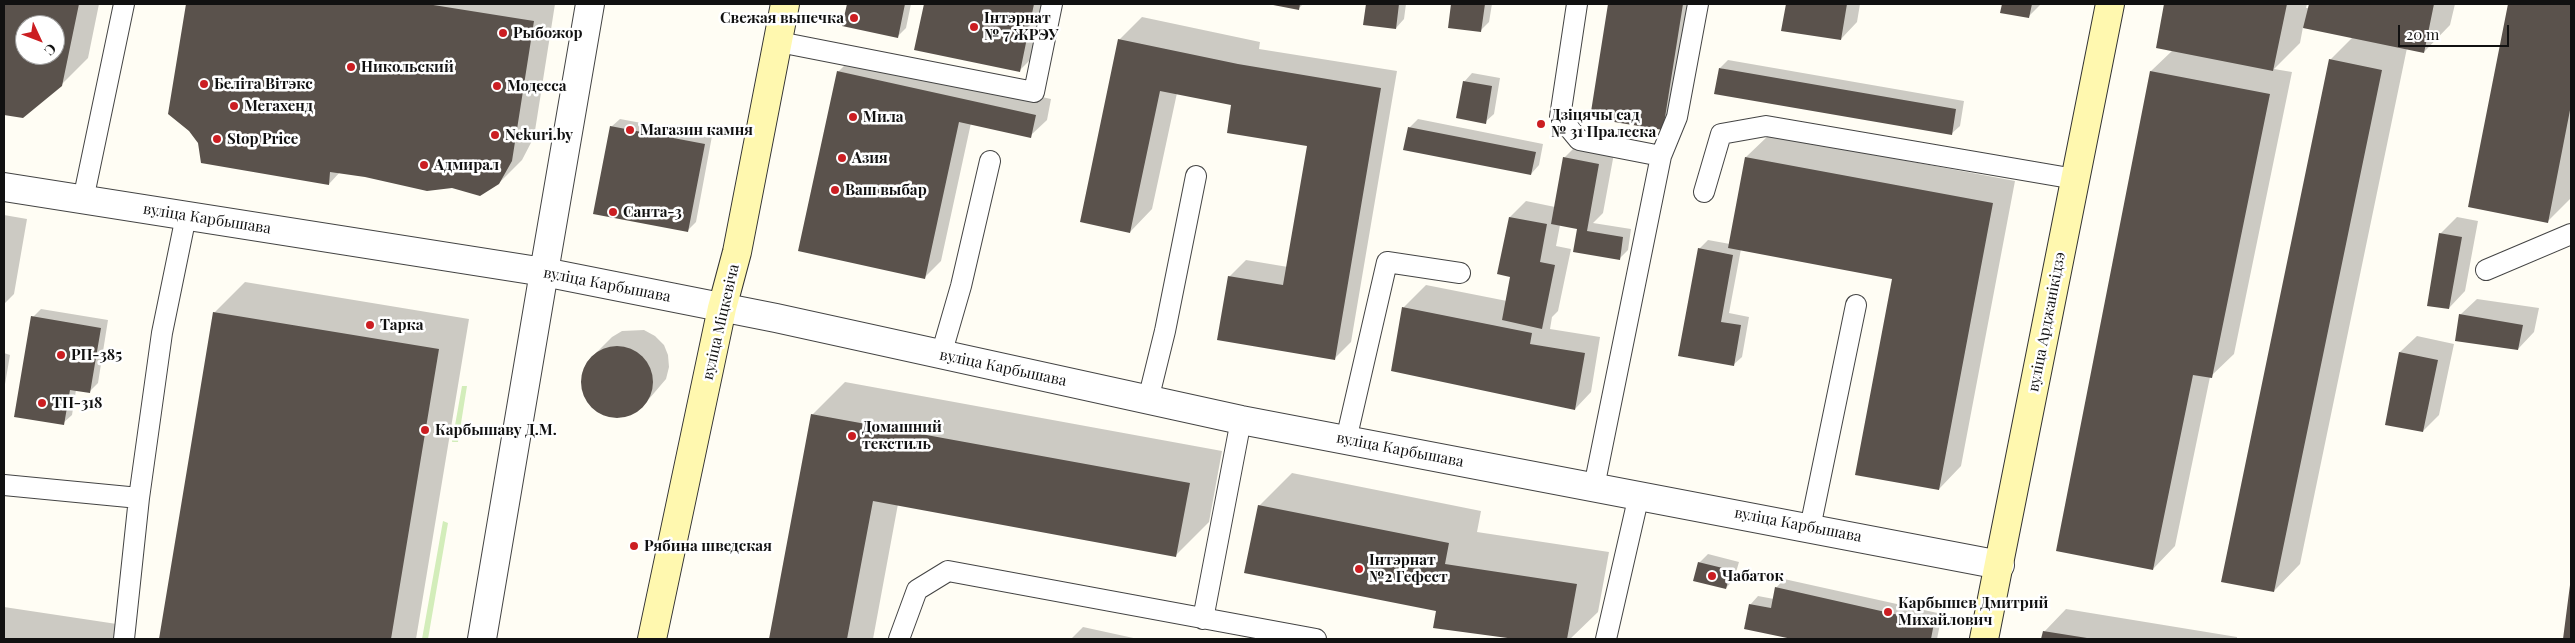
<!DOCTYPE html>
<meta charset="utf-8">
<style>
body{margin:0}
#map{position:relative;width:2575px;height:643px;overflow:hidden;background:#fffdf4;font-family:"Playfair Display",serif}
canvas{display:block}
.frame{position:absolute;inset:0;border:5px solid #111;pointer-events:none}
.north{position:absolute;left:15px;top:15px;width:50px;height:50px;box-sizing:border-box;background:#fff;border:1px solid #a0a0a0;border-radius:50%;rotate:133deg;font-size:14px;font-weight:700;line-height:20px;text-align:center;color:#111}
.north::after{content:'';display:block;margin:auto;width:18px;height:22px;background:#cb1e22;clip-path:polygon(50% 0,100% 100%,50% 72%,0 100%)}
.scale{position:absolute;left:2398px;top:25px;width:111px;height:22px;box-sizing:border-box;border:2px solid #111;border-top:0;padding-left:6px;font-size:15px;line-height:18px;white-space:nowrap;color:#111;-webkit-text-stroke:4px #fff;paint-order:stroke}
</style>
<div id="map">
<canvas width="2575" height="643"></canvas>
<div class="frame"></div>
<div class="north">С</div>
<div class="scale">20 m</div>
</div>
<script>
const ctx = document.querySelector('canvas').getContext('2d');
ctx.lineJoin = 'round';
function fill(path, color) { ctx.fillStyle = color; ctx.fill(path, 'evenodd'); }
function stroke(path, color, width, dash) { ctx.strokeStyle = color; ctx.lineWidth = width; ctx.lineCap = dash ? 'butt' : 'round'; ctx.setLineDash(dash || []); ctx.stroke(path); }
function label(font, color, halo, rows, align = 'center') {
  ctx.font = font + ' "Playfair Display",serif'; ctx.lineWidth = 5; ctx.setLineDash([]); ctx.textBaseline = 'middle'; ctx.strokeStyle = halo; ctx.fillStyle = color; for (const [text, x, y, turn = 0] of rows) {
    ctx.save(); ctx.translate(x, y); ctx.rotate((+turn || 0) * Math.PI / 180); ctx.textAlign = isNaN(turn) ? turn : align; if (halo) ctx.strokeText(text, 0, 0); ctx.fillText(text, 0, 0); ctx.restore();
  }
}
fill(new Path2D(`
 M462 386H467L458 442H452Z
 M443 521 448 523 428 639H422Z`), '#d3edba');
fill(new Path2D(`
 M4 4H99L88 58 61 85 23 116 4 113ZM25 25H55V55H25Z
 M188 4H555L534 137 522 160 499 183 452 186 340 172 329 184 199 143 190 130 169 113Z
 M848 4H911L906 28 898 36 844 25Z
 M925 4H1058L1050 40 1019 71 915 49Z
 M1270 4H1303L1298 9Z
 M1367 4H1406L1404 19 1396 28 1365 24Z
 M1453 4H1492L1489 22 1481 30 1450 27Z
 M1610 4H1696L1679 112 1663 128 1592 117Z
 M1787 4H1860L1857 22 1841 39 1783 30Z
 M2003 4H2041L2029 16 2001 12Z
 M2166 4H2307L2306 8H2309L2310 4H2455L2450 25 2424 52 2407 48 2300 564 2274 591 2330 60 2353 37 2303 27 2300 43 2274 69 2292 72 2234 354 2210 377 2175 546 2153 569 2151 71 2173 50 2157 47Z
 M2510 4H2571V198L2548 221 2470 206Z
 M1142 17 1260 42 1259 49 1397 71 1351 342 1334 359 1229 277 1246 260 1288 267 1308 145 1233 101 1177 93 1152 209 1130 232 1119 40Z
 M854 56 1051 99 1047 120 1030 136 971 123 941 261 925 277 838 72Z
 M1728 60 1964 101 1960 126 1951 134 1720 68Z
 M1472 73 1500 78 1494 114 1485 122 1464 82Z
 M620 119 712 136 696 222 687 231 611 127Z
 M1418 119 1543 144 1539 165 1531 174 1409 128Z
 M1769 135 2015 181 1961 466 1939 489 1894 278 1741 249 1729 313 1749 317 1742 357 1733 365 1699 249 1708 240 1730 244 1746 157Z
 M1580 142 1615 148 1603 213 1593 223 1631 229 1628 250 1619 259 1579 228 1560 225 1556 246 1571 249 1558 311 1552 317 1550 329 1600 337 1591 392 1575 409 1392 370 1404 307 1426 285 1507 301 1512 276 1499 273 1510 217 1526 201 1555 207 1564 158Z
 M4 215 27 219 14 294 4 304Z
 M2457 217 2478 221 2465 291 2449 308 2440 234Z
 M245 282 469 319 416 639H160L214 313Z
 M2477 299 2539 308 2534 332 2518 349 2460 315Z
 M41 309 108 320 98 383 89 392 76 390 72 415 63 423 33 317Z
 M644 330 655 336 664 345 668 355 669 367 666 379 643 406 622 417H611L600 413 584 396 582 373 587 362 612 337 622 331Z
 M2417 336 2454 344 2439 415 2423 431 2386 424 2400 352Z
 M4 353 10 355 4 390Z
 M845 382 1222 451 1209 522 1176 555 898 504 873 639H770L812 415Z
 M1292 473 1481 511 1477 532 1609 552 1598 612 1570 639H1524L1434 627 1437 610 1259 506Z
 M1708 554 1739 562 1734 579 1726 588 1699 563Z
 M1784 579 1942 614 1937 639H1798L1745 628 1750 605 1758 596 1774 599 1776 588Z
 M2571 585V639H2565Z
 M4 607 130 626 128 639H4Z
 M2066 609 2237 637V639H2043L2044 632Z
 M1083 627 1138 639H1071Z`), '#0003');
fill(new Path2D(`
 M4 4H79L62 86 23 118 4 115ZM25 25H55V55H25Z
 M186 4H427L534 21 512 161 499 184 480 196 452 188 427 191 365 177 330 172 329 185 201 163 198 143 189 131 168 114Z
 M847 4H905L898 38 842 26Z
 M924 4H1034L1020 72 914 50Z
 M1268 4H1300L1299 10Z
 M1366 4H1399L1396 29 1363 25Z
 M1451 4H1485L1481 32 1448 28Z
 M1608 4H1683L1663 130 1590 118Z
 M1786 4H1847L1841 40 1781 31Z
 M2002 4H2032L2029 18 2000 13Z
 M2164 4H2287L2273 71 2156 48Z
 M2309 4H2434L2424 53 2303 28Z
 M2508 4H2571V105L2548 223 2468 207Z
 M1118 39 1238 64 1381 88 1335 360 1217 340 1228 276 1283 285 1307 146 1227 133 1231 105 1160 91 1130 233 1080 222Z
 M2329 59 2382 70 2274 592 2221 582Z
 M1719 68 1956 109 1952 135 1714 94Z
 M837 71 1036 115 1031 138 959 122 925 279 798 251Z
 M2150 71 2270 94 2212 378 2193 375 2153 570 2056 551Z
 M1463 81 1492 86 1486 124 1456 118Z
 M610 126 705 144 688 232 593 214Z
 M1408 127 1536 152 1531 175 1403 150Z
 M1563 157 1599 164 1587 231 1623 237 1620 260 1573 252 1577 229 1551 224Z
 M1745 157 1993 203 1939 490 1855 475 1892 279 1728 248Z
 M1509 217 1547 224 1540 262 1555 265 1542 329 1502 320 1510 277 1497 274Z
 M2439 233 2462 237 2449 309 2427 306Z
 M1698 248 1733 255 1721 322 1741 325 1734 366 1678 356Z
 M1402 307 1532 333 1530 344 1585 353 1575 410 1391 371Z
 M213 312 439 349 391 639H159Z
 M2459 314 2523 325 2518 350 2455 341Z
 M31 316 101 328 90 393 70 390 64 425 14 417Z
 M581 382a36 36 0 1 1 72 0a36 36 0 1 1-72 0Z
 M2399 352 2438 360 2423 432 2385 425Z
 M811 414 1190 483 1176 557 873 501 847 639H769Z
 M1258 505 1449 543 1445 564 1577 584 1567 639H1515L1433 628 1436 611 1244 573Z
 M1698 562 1731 570 1726 589 1693 581Z
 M2570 585 2571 639H2563Z
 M1775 587 1934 623 1931 639H1792L1744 629 1749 604 1771 608Z
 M2043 631 2087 638V639H2041Z`), '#5a524c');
const service = new Path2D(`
 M1577 4 1560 117 1579 140 1661 156
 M779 42 1034 92 1052 4
 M1704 192 1721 134 1766 126 2075 179
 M83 200 124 4
 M2486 270 2571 234
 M941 355 961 286 990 161
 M1148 400 1165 331 1196 176
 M1346 440 1387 262 1460 273
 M4 485 139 498 124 639
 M1594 487 1661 156 1677 117 1698 4
 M139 498 162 333 186 216
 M1810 528 1856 305
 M1203 619 1241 420
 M899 639 917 590 948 571 1316 639
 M1606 639 1639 495`);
const minor = new Path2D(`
 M4 187 544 272 776 318 1241 420 2000 565
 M544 272 590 4`);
const tertiary = new Path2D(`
 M482 639 544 272`);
const secondary = new Path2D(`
 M652 639 722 308 737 252 785 4
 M1984 639 2110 4`);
stroke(service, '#444', 22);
stroke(minor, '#444', 30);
stroke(tertiary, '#444', 30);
stroke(secondary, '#333', 30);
stroke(service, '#fff', 20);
stroke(minor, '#fff', 28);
stroke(tertiary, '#fff', 28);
stroke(secondary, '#fff8af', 28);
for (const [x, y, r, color] of [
 [854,18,5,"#cb1e22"],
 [974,27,5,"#cb1e22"],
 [503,33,5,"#cb1e22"],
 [351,67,5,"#cb1e22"],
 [204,84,5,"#cb1e22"],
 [497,86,5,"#cb1e22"],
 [234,106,5,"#cb1e22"],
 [853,117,5,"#cb1e22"],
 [1541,124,5,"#cb1e22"],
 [630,130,5,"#cb1e22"],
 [495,135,5,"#cb1e22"],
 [217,139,5,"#cb1e22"],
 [842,158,5,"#cb1e22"],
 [424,165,5,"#cb1e22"],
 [835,190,5,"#cb1e22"],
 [613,212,5,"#cb1e22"],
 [370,325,5,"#cb1e22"],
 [61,355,5,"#cb1e22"],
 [42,403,5,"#cb1e22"],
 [425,430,5,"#cb1e22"],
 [852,436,5,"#cb1e22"],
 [634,546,5,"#cb1e22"],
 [1359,569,5,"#cb1e22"],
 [1712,576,5,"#cb1e22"],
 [1888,612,5,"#cb1e22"]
]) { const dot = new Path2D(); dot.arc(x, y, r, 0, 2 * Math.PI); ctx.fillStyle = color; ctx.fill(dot); stroke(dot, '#fff', 2); }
label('bold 15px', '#111', '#fff', [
 ["Свежая выпечка",844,18,"right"],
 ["Інтэрнат",984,18],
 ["№ 7 ЖРЭУ",984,35],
 ["Рыбожор",513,33],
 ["Никольский",361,67],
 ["Беліта Вітэкс",214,84],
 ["Модесса",507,86],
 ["Мегахенд",244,106],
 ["Дзіцячы сад",1551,115],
 ["№ 31 Пралеска",1551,132],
 ["Мила",863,117],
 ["Магазин камня",640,130],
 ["Nekuri.by",505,135],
 ["Stop Price",227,139],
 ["Азия",852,158],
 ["Адмирал",434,165],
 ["Ваш выбар",845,190],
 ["Санта-3",623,212],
 ["Тарка",380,325],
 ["РП-385",71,355],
 ["ТП-318",52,403],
 ["Домашний",862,427],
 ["текстиль",862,444],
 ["Карбышаву Д.М.",435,430],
 ["Рябина шведская",644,546],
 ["Інтэрнат",1369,560],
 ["№2 Гефест",1369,577],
 ["Чабаток",1722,576],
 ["Карбышев Дмитрий",1898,603],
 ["Михайлович",1898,620]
], 'left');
label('15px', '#111', '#fff', [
 ["вуліца Карбышава",207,219,9],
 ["вуліца Карбышава",607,285,11],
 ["вуліца Міцкевіча",721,322,-77],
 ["вуліца Арджанікідзэ",2047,322,-79],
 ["вуліца Карбышава",1003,368,12],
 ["вуліца Карбышава",1400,450,11],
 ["вуліца Карбышава",1798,525,11]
]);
</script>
